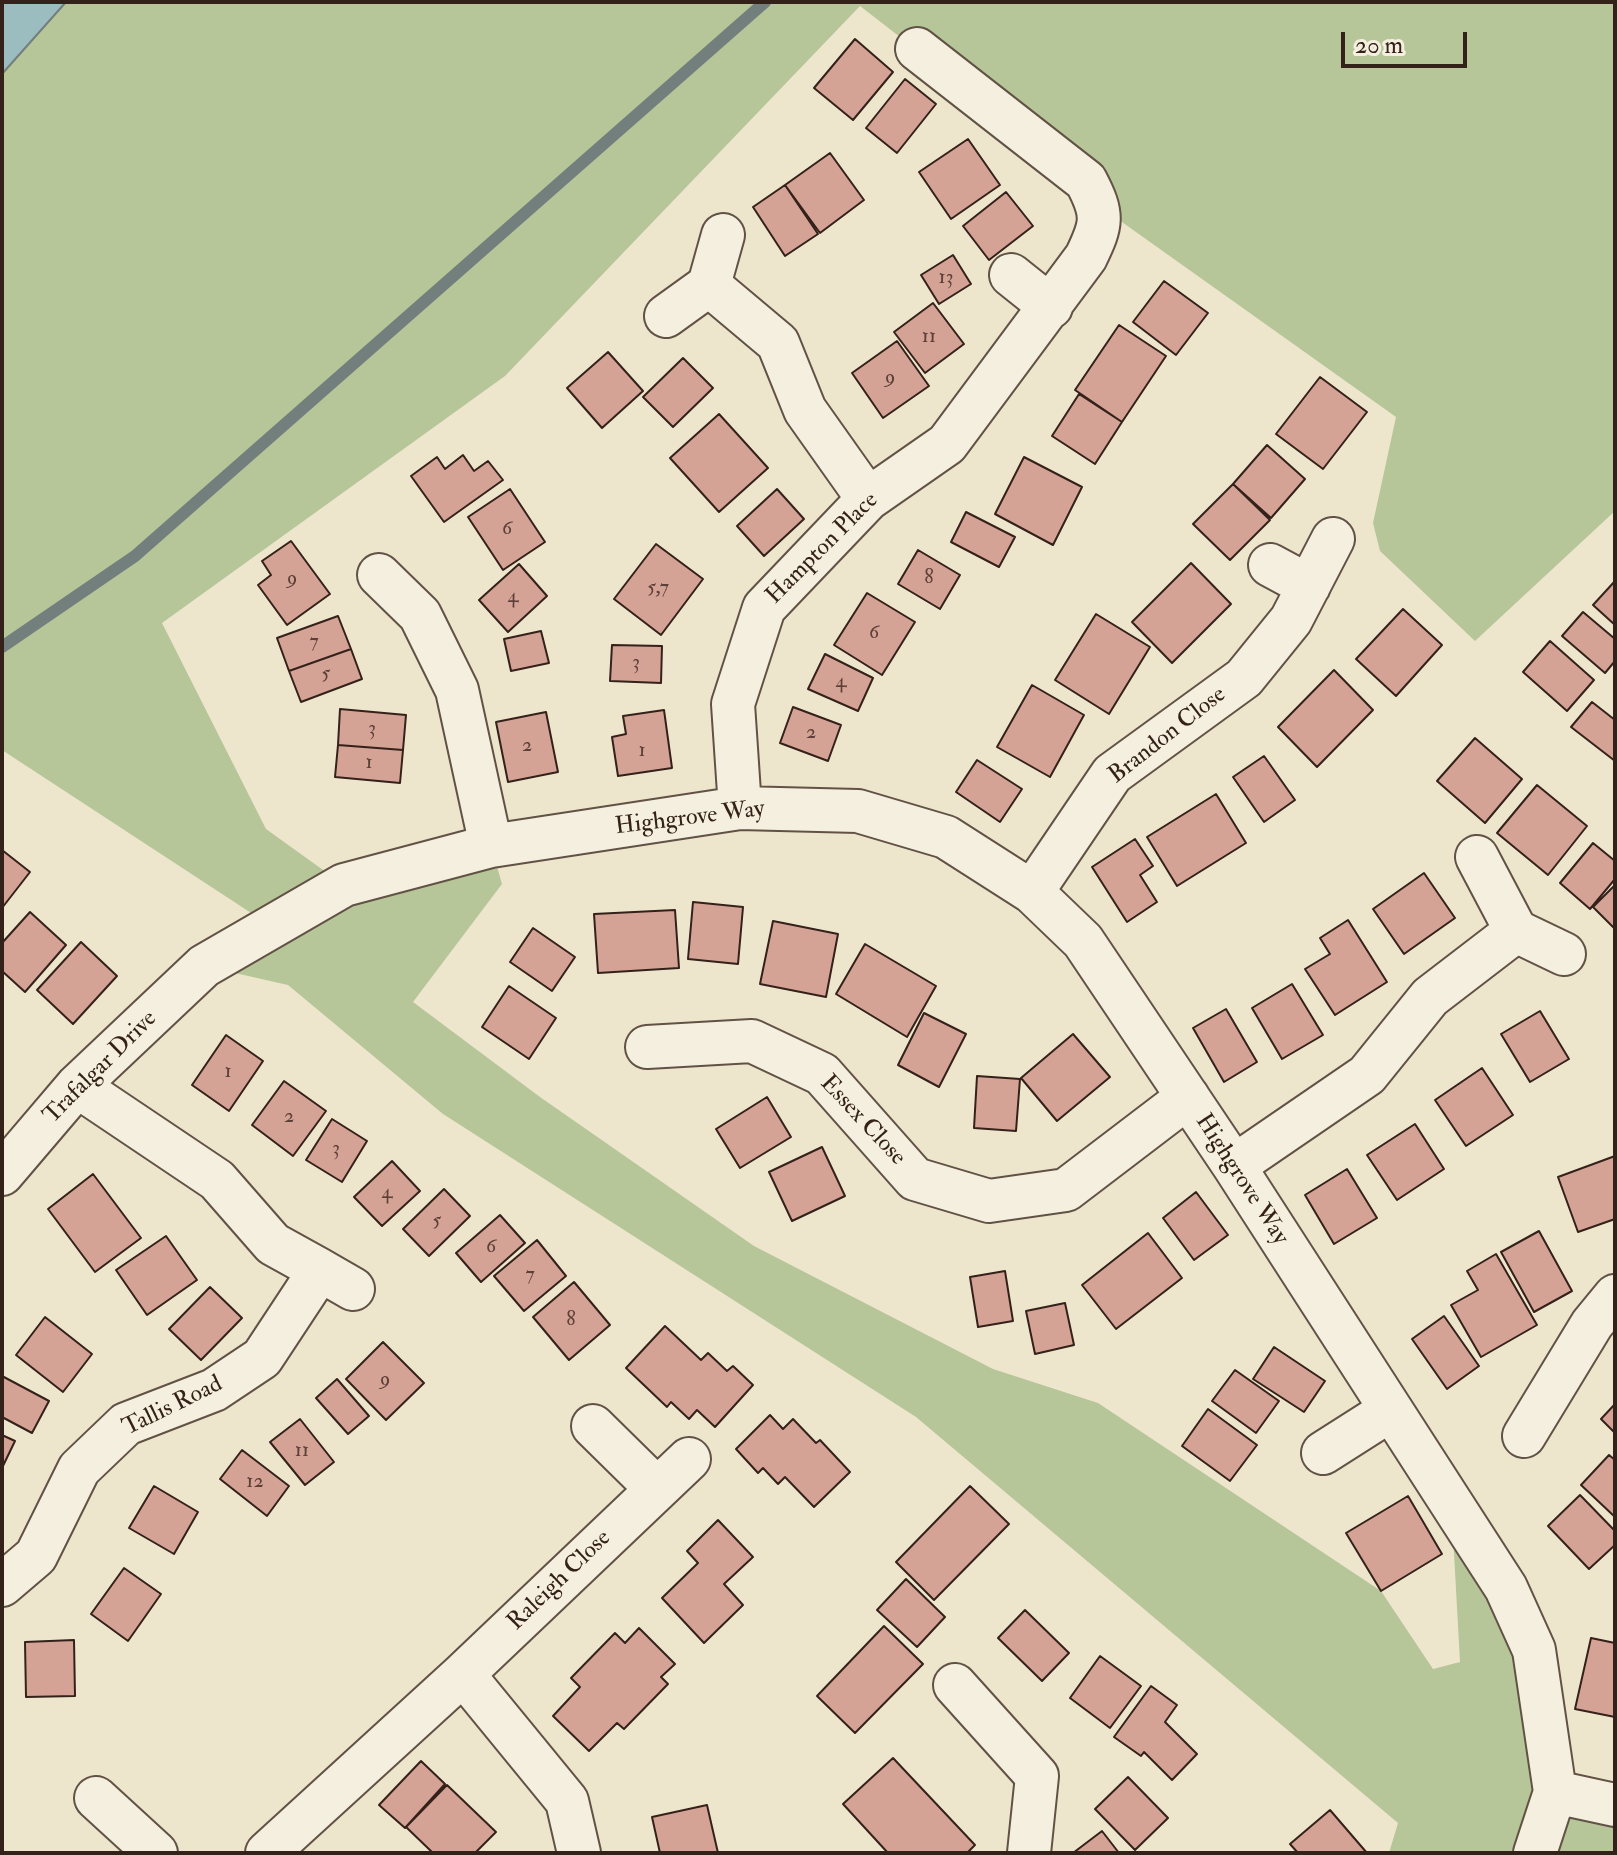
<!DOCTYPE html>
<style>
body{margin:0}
#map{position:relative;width:1617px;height:1855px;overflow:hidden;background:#eee6cc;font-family:"IM FELL Double Pica",serif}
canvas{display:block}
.frame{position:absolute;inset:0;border:4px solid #342119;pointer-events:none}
.scale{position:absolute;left:1341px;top:32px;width:126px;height:36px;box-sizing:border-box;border:4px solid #342119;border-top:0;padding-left:10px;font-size:24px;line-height:28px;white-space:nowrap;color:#342119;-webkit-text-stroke:6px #f4efde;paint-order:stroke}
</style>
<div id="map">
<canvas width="1617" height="1855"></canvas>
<div class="frame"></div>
<div class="scale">20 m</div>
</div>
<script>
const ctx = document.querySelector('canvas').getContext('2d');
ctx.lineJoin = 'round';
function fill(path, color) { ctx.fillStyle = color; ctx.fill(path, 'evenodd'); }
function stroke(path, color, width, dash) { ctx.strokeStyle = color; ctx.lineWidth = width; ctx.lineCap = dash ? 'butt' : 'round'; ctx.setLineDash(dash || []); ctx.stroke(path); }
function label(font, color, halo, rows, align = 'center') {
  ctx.font = font + ' "IM FELL Double Pica",serif'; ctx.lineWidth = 7; ctx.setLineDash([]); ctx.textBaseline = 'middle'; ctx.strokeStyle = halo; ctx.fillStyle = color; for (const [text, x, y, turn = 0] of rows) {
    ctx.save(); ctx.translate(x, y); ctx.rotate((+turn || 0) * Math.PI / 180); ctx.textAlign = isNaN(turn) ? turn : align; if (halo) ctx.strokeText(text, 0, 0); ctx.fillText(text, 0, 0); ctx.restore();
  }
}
fill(new Path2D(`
 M2 2H1615V511L1475 641 1380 551 1373 523 1396 417 1098 205 1086 181 860 6 505 376 162 623 266 829 344 885 491 846 502 884 413 1002 540 1097 754 1246 993 1369 1098 1403 1381 1591 1433 1669 1460 1662 1451 1499 1506 1588 1555 1792 1615 1805V1853H1389L1398 1823 916 1417 443 1114 288 985 204 966 271 926 2 750Z`), '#b6c699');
const water = new Path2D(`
 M2 2H66L2 74Z`);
fill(water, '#9cbdc0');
stroke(water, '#727f7d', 2);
stroke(new Path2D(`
 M2 647 135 556 765 2`), '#727f7d', 12);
const building = new Path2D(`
 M855 39 893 72 853 120 814 88Z
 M905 79 936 104 897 153 866 128Z
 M968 139 1000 185 951 219 919 172Z
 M830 153 864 200 820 233 785 185Z
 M785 185 818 234 785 256 753 207Z
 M1006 192 1033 226 989 260 963 226Z
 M953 255 971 284 939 304 921 275Z
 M1164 281 1208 313 1176 355 1133 322Z
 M933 303 964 344 925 373 894 332Z
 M1119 325 1166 356 1122 422 1075 390Z
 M897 341 929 386 883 418 852 373Z
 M608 352 643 391 602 428 567 388Z
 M683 358 713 388 673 427 643 397Z
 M1320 377 1367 412 1323 469 1276 434Z
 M1079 394 1122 422 1095 464 1052 436Z
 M719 414 768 468 719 512 670 458Z
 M1267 445 1305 479 1271 518 1233 484Z
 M463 455 474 471 488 461 503 480 444 522 411 476 437 457 445 469Z
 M1024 457 1082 487 1053 545 995 514Z
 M1233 484 1270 520 1230 560 1193 524Z
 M510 489 545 542 503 570 468 517Z
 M777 489 804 519 764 556 737 526Z
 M966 512 1015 537 999 567 951 542Z
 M291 541 330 594 287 625 258 585 271 575 262 561Z
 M656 544 703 579 661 635 614 599Z
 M918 550 960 575 940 609 898 584Z
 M1191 563 1231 604 1172 663 1132 622Z
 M519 564 547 596 508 632 479 600Z
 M1615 581V625L1593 605Z
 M867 593 915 622 882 675 834 645Z
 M1403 609 1442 645 1396 696 1356 659Z
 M1583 612 1615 639V661L1605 673 1562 636Z
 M1096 614 1150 647 1109 714 1055 680Z
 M338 616 351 649 289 671 277 638Z
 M541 631 549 663 511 671 504 639Z
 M1550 641 1594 680 1567 711 1523 672Z
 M612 645 662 646 661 683 610 681Z
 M351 649 362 679 301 702 289 671Z
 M825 654 873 678 858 711 808 689Z
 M1334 670 1373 710 1317 767 1278 727Z
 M1032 685 1084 715 1050 777 997 747Z
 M1592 702 1615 720V761L1571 727Z
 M793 707 841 725 828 761 780 743Z
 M340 709 406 715 403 750 338 745Z
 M664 710 672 768 618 776 612 737 626 734 623 716Z
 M546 712 558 772 508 782 496 722Z
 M1475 738 1522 779 1485 823 1437 781Z
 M338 745 403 750 400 783 335 777Z
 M1264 756 1295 800 1264 822 1233 777Z
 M977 760 1022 789 1000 822 956 792Z
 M1537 785 1587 826 1548 875 1497 833Z
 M1216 794 1246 843 1177 886 1147 837Z
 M1135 839 1153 866 1140 875 1157 902 1127 922 1092 867Z
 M1593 843 1615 861V879L1590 909 1560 883Z
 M2 850 30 872 2 908Z
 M1424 873 1455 918 1404 954 1373 909Z
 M1615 885V929L1593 907Z
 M693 902 743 907 738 964 688 959Z
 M675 910 679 968 598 973 594 914Z
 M30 912 66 945 25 992 2 971V943Z
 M1348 920 1387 982 1335 1015 1305 969 1330 954 1320 938Z
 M773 921 838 934 826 997 760 984Z
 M533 928 575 957 552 991 510 962Z
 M81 942 117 976 73 1024 37 990Z
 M865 944 936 986 907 1037 836 994Z
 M1292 984 1323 1035 1282 1059 1252 1008Z
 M509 986 556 1018 529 1059 482 1027Z
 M1226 1009 1257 1062 1224 1082 1193 1028Z
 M1540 1011 1569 1059 1530 1082 1501 1034Z
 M924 1013 966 1034 939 1087 898 1065Z
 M1073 1034 1110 1077 1057 1121 1021 1078Z
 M226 1035 263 1061 229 1111 192 1085Z
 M1482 1068 1513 1115 1466 1146 1435 1100Z
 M977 1076 1020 1079 1016 1131 974 1128Z
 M284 1081 326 1111 293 1156 252 1125Z
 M767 1097 791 1137 740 1168 716 1129Z
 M332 1119 367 1141 342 1182 306 1160Z
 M1415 1124 1444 1169 1397 1200 1367 1155Z
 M822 1147 845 1196 792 1221 769 1172Z
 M1615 1156V1219L1578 1232 1558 1177Z
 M392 1161 420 1191 382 1226 354 1197Z
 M1347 1169 1377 1218 1334 1244 1305 1195Z
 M93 1174 141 1238 95 1272 48 1209Z
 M444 1189 470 1216 429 1256 403 1229Z
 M1196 1192 1228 1235 1194 1260 1163 1218Z
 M500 1215 525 1243 481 1282 456 1253Z
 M1539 1231 1572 1291 1534 1312 1501 1252Z
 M1148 1233 1182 1278 1116 1329 1082 1285Z
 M166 1236 197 1280 147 1315 116 1270Z
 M537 1240 566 1276 524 1311 494 1276Z
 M1496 1254 1537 1325 1481 1357 1451 1305 1478 1290 1467 1271Z
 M1005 1271 1013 1321 978 1327 970 1277Z
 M574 1282 610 1325 569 1360 533 1317Z
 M210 1287 242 1318 201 1360 169 1329Z
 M1065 1303 1074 1345 1035 1354 1026 1311Z
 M1444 1316 1479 1366 1447 1389 1412 1339Z
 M45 1317 92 1354 63 1392 16 1355Z
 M665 1326 701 1360 708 1353 727 1371 733 1366 753 1385 715 1427 697 1410 689 1419 671 1402 667 1407 626 1368Z
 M383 1342 424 1383 386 1420 346 1379Z
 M1274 1347 1325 1381 1304 1412 1253 1379Z
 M1235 1370 1279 1401 1256 1433 1212 1401Z
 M2 1376 49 1401 32 1433 2 1417Z
 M337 1379 369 1416 348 1434 316 1398Z
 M1615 1404V1433L1601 1419Z
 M1208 1409 1257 1445 1230 1481 1182 1446Z
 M770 1415 783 1429 793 1419 816 1443 820 1440 850 1472 814 1507 785 1477 778 1484 763 1468 758 1473 736 1449Z
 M300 1419 334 1462 305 1485 270 1442Z
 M2 1435 15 1441 2 1468Z
 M242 1450 289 1486 267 1516 220 1479Z
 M1609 1455 1615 1460V1517L1581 1485Z
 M154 1486 198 1512 174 1554 129 1528Z
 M970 1486 1009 1524 934 1600 896 1562Z
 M1580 1495 1615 1531V1545L1589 1569 1548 1526Z
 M1408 1496 1442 1554 1381 1591 1346 1533Z
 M718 1520 753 1557 724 1584 743 1605 704 1643 662 1598 698 1563 687 1551Z
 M124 1568 161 1594 128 1641 91 1614Z
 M906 1579 945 1617 917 1647 877 1610Z
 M1025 1610 1069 1653 1042 1681 998 1638Z
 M884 1626 923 1664 855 1733 817 1696Z
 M639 1628 675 1664 661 1677 668 1684 624 1729 617 1723 589 1751 553 1716 580 1687 571 1678 615 1633 625 1643Z
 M1591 1638 1615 1643V1717L1575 1709Z
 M74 1640 75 1696 26 1697 25 1642Z
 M1100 1656 1141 1686 1110 1728 1070 1698Z
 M1151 1686 1177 1705 1165 1722 1197 1754 1172 1780 1144 1752 1141 1756 1114 1737Z
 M893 1758 975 1845 967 1853H888L843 1804Z
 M421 1761 445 1784 405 1828 379 1805Z
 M1128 1777 1168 1818 1135 1850 1095 1809Z
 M447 1785 496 1832 475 1853H433L406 1827Z
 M707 1805 718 1853H660L652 1817Z
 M1330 1810 1367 1853H1298L1290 1844Z
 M1102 1831 1119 1853H1073Z`);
fill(building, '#d5a296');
stroke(building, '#342119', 2);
const minor = new Path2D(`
 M1011 275 1051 307
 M709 285 723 235
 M666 316 709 285 778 343 805 410 868 499
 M1270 565 1309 586
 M379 575 420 615 457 690 491 846
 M740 808 733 704 764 608 868 499 947 444 1086 257C1102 224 1104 215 1086 181L917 49
 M1032 892 1112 774 1244 678 1291 620 1333 539
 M1516 931 1564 954
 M647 1047 752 1041 822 1074 915 1179 989 1201 1066 1190 1188 1097
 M1234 1166 1367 1075 1430 997 1516 931 1477 857
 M2 1174 77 1086 204 966 344 885 491 846 740 808 858 811 946 837 1032 892 1083 941 1234 1166 1506 1588 1534 1650 1555 1792 1535 1853
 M320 1270 353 1289
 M593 1426 657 1489
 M1524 1436 1592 1324 1615 1296
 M1323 1453 1389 1411
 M2 1585 36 1556 79 1469 126 1424 214 1390 262 1358 320 1270 273 1244 217 1180 77 1086
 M463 1674 689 1459
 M955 1685 1037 1776 1029 1853
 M1555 1792 1615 1805
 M96 1798 156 1853
 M267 1853 463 1674 567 1801 579 1853`);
stroke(minor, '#625246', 46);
stroke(minor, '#f4efde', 42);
label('20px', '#5c4138', null, [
 ["13",946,279],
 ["11",929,338],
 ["9",890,379],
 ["6",507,530],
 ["8",929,579],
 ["9",292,580],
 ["5,7",658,589],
 ["4",513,598],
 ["6",874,634],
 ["7",314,643],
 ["3",636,664],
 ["5",326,675],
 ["4",841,683],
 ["3",372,730],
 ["2",811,734],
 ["2",527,747],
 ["1",642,752],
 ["1",369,764],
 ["1",228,1073],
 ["2",289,1118],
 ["3",336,1150],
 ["4",387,1194],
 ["5",437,1222],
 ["6",491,1248],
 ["7",530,1276],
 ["8",571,1321],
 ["9",385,1381],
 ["11",302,1452],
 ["12",255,1483]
]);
label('24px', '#342119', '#f4efde', [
 ["Hampton Place",823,549,-45],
 ["Brandon Close",1168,736,-38],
 ["Highgrove Way",690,819,-7],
 ["Trafalgar Drive",101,1068,-45],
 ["Essex Close",862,1121,47],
 ["Highgrove Way",1241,1180,57],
 ["Tallis Road",173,1407,-26],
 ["Raleigh Close",560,1581,-44]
]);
</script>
